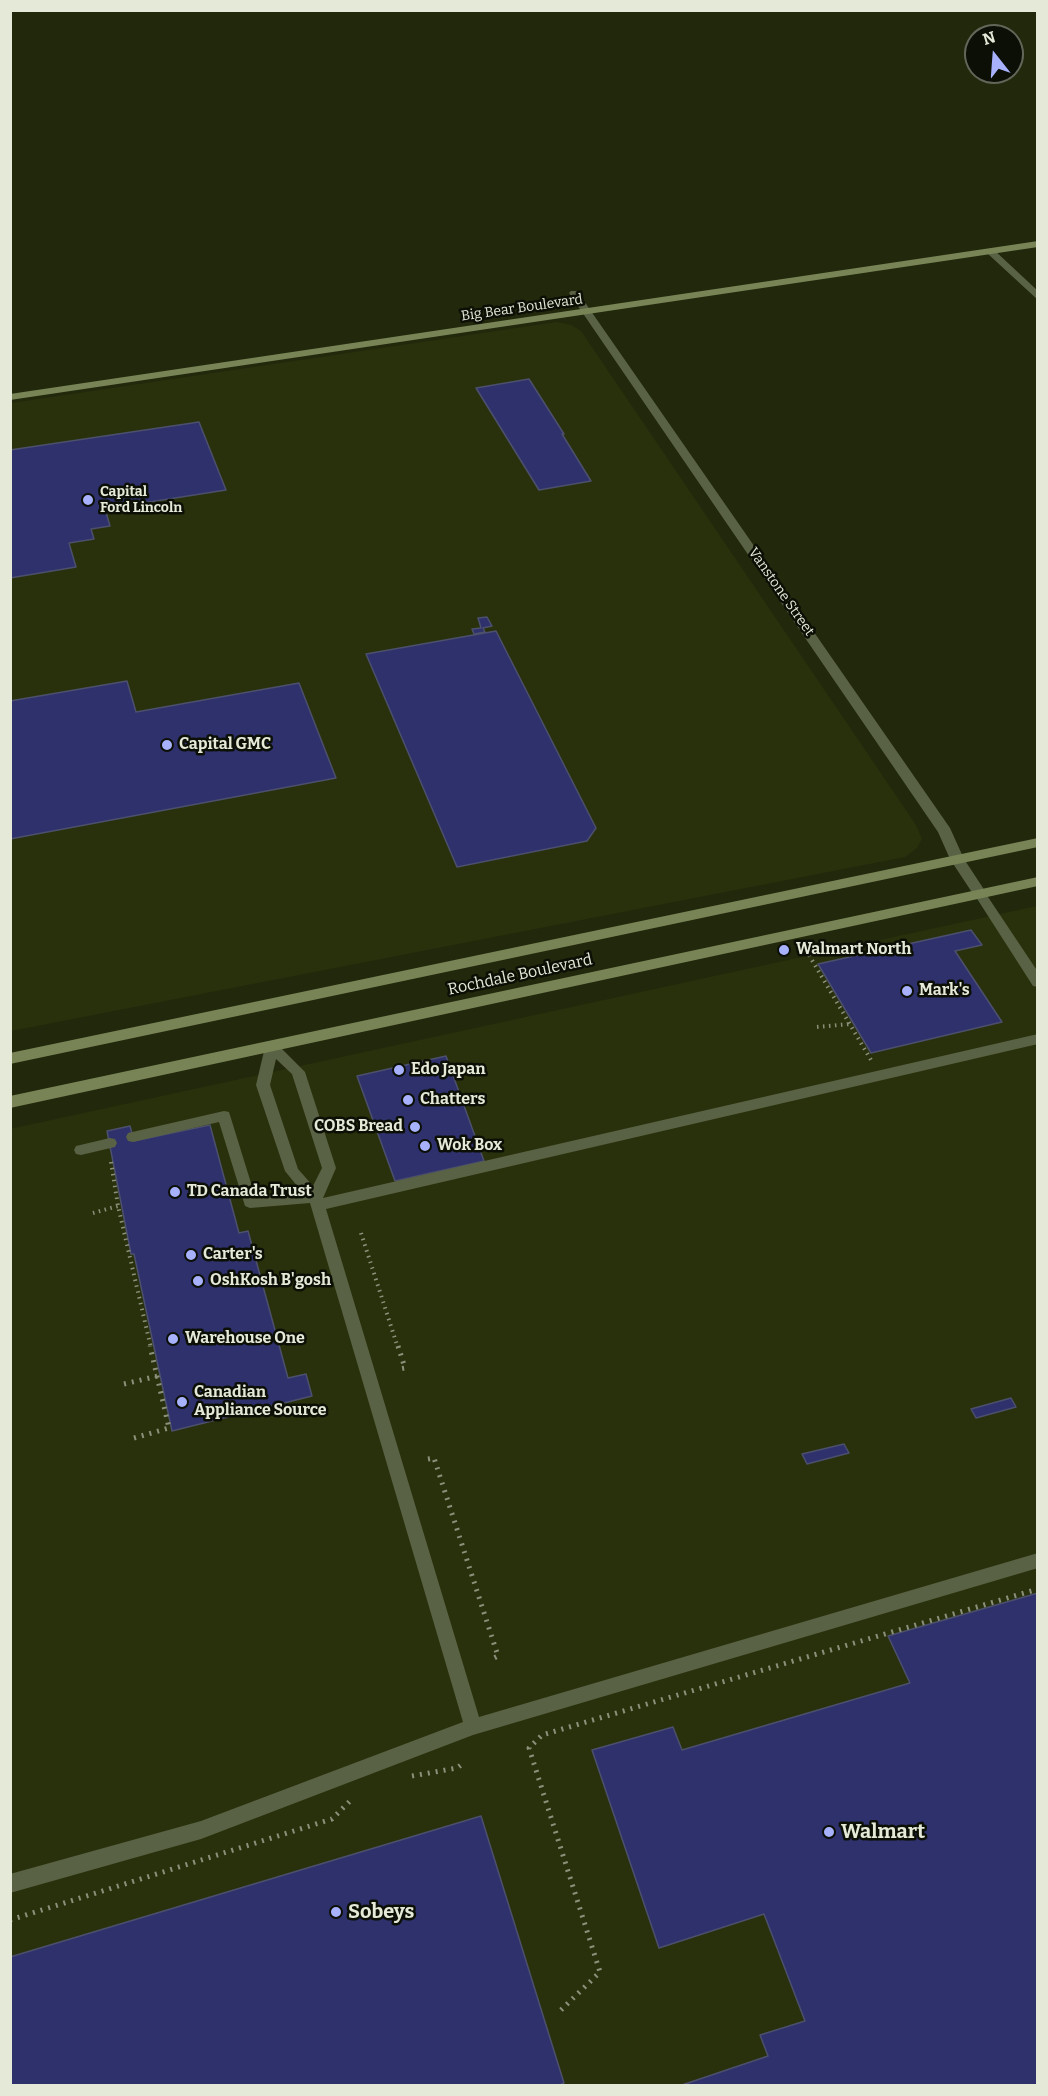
<!DOCTYPE html>
<style>
body{margin:0}
#map{position:relative;width:1048px;height:2096px;overflow:hidden;background:#22280c;font-family:Bitter,serif}
canvas{display:block}
.frame{position:absolute;inset:0;border:12px solid #e4e9d8;pointer-events:none}
.north{position:absolute;left:964px;top:24px;width:60px;height:60px;box-sizing:border-box;background:#0c0f05;border:2px solid #626659;border-radius:50%;rotate:343deg;font-size:16px;font-weight:700;line-height:24px;text-align:center;color:#e4e9d8}
.north::after{content:'';display:block;margin:auto;width:21px;height:27px;background:#a7b1fc;clip-path:polygon(50% 0,100% 100%,50% 72%,0 100%)}
</style>
<div id="map">
<canvas width="1048" height="2096"></canvas>
<div class="frame"></div>
<div class="north">N</div>
</div>
<script>
const ctx = document.querySelector('canvas').getContext('2d');
ctx.lineJoin = 'round';
function fill(path, color) { ctx.fillStyle = color; ctx.fill(path, 'evenodd'); }
function stroke(path, color, width, dash) { ctx.strokeStyle = color; ctx.lineWidth = width; ctx.lineCap = dash ? 'butt' : 'round'; ctx.setLineDash(dash || []); ctx.stroke(path); }
function label(font, color, halo, rows, align = 'center') {
  ctx.font = font + ' Bitter,serif'; ctx.lineWidth = 5; ctx.setLineDash([]); ctx.textBaseline = 'middle'; ctx.strokeStyle = halo; ctx.fillStyle = color; for (const [text, x, y, turn = 0] of rows) {
    ctx.save(); ctx.translate(x, y); ctx.rotate((+turn || 0) * Math.PI / 180); ctx.textAlign = isNaN(turn) ? turn : align; if (halo) ctx.strokeText(text, 0, 0); ctx.fillText(text, 0, 0); ctx.restore();
  }
}
fill(new Path2D(`
 M557 322 571 325 581 331 916 825 922 839 917 848 905 857 11 1031V403Z
 M1037 906V2085H11L10 1129Z`), '#29310c');
const building = new Path2D(`
 M529 379 564 434H562L591 481 539 490 476 388Z
 M199 422 226 490 105 509 110 526 91 529 94 539 69 543 76 567 10 578V450Z
 M487 617 492 626 483 628 485 632 474 634 472 629 481 628 478 618Z
 M496 631 596 828 587 841 457 867 366 654Z
 M127 681 136 712 299 683 336 778 10 839V701Z
 M971 930 982 945 955 951 1002 1022 871 1053 818 964Z
 M446 1056 484 1161 395 1181 357 1076Z
 M210 1125 239 1233 248 1231 288 1378 306 1374 312 1396 172 1431 134 1254H131L107 1131 130 1126 134 1141Z
 M1011 1398 1016 1407 976 1418 971 1409Z
 M844 1444 849 1453 807 1464 802 1454Z
 M1038 1593V2086H679L768 2056 760 2035 805 2021 764 1914 659 1948 592 1750 673 1727 682 1750 910 1683 888 1636Z
 M481 1816 564 2083 558 2086H10V1957Z`);
fill(building, '#2e316b');
stroke(building, '#4c506c', 1.5);
stroke(new Path2D(`
 M806 950 871 1060
 M817 1027 850 1024
 M111 1162 118 1206 151 1348
 M93 1213 118 1206
 M361 1233 398 1348`), '#8b907a', 4, [1.5, 4.5]);
stroke(new Path2D(`
 M398 1346 405 1368 399 1369
 M124 1384 158 1376
 M134 1438 169 1428 150 1346
 M428 1459 434 1458 498 1656 492 1659
 M412 1776 457 1768 461 1765
 M10 1920 332 1819 352 1799
 M561 2010 600 1972 529 1748 542 1735 1038 1589`), '#8b907a', 5, [2, 6]);
fill(new Path2D(`
 M980 890 984 891 1038 972V987L1033 986 974 894Z
 M1038 1034V1044L326 1209 479 1717 1038 1553V1568L473 1735 201 1839 10 1893V1874L201 1821 463 1722 310 1203 250 1208 245 1206 219 1122 133 1142 128 1141 126 1137 128 1133 224 1111 229 1112 255 1196 302 1192 285 1171 256 1085 265 1047 272 1042 277 1044 305 1072 336 1168 323 1198ZM276 1059 292 1074 322 1168 313 1186 298 1169 270 1085Z
 M110 1138 115 1139 117 1143 115 1147 81 1155 76 1154 74 1150 76 1146Z`), '#5a6245');
fill(new Path2D(`
 M987 249H993L1038 291V300L987 253Z
 M571 291H577L950 828 964 859 987 894 985 897H975L950 859 938 832 569 293Z`), '#5a6245');
fill(new Path2D(`
 M1038 241V247L10 400V394Z
 M1038 838V847L10 1064V1053Z
 M1038 877V886L10 1108V1096Z`), '#788456');
for (const [x, y, r, color] of [
 [88,500,6,"#a7b1fc"],
 [167,745,6,"#a7b1fc"],
 [784,950,6,"#a7b1fc"],
 [907,991,6,"#a7b1fc"],
 [399,1070,6,"#a7b1fc"],
 [408,1100,6,"#a7b1fc"],
 [415,1127,6,"#a7b1fc"],
 [425,1146,6,"#a7b1fc"],
 [175,1192,6,"#a7b1fc"],
 [191,1255,6,"#a7b1fc"],
 [198,1281,6,"#a7b1fc"],
 [173,1339,6,"#a7b1fc"],
 [182,1402,6,"#a7b1fc"],
 [829,1832,6,"#a7b1fc"],
 [336,1912,6,"#a7b1fc"]
]) { const dot = new Path2D(); dot.arc(x, y, r, 0, 2 * Math.PI); ctx.fillStyle = color; ctx.fill(dot); stroke(dot, '#0c0f05', 2); }
label('14px', '#e4e9d8', '#0c0f05', [
 ["Big Bear Boulevard",522,308,-8],
 ["Vanstone Street",781,592,55]
]);
label('bold 14px', '#e4e9d8', '#0c0f05', [
 ["Capital",100,492],
 ["Ford Lincoln",100,508]
], 'left');
label('bold 16px', '#e4e9d8', '#0c0f05', [
 ["Capital GMC",179,745],
 ["Walmart North",796,950],
 ["Mark's",919,991],
 ["Edo Japan",411,1070],
 ["Chatters",420,1100],
 ["COBS Bread",403,1127,"right"],
 ["Wok Box",437,1146],
 ["TD Canada Trust",187,1192],
 ["Carter's",203,1255],
 ["OshKosh B'gosh",210,1281],
 ["Warehouse One",185,1339],
 ["Canadian",194,1393],
 ["Appliance Source",194,1411]
], 'left');
label('16px', '#e4e9d8', '#0c0f05', [
 ["Rochdale Boulevard",520,975,-12]
]);
label('bold 20px', '#e4e9d8', '#0c0f05', [
 ["Walmart",841,1832],
 ["Sobeys",348,1912]
], 'left');
</script>
